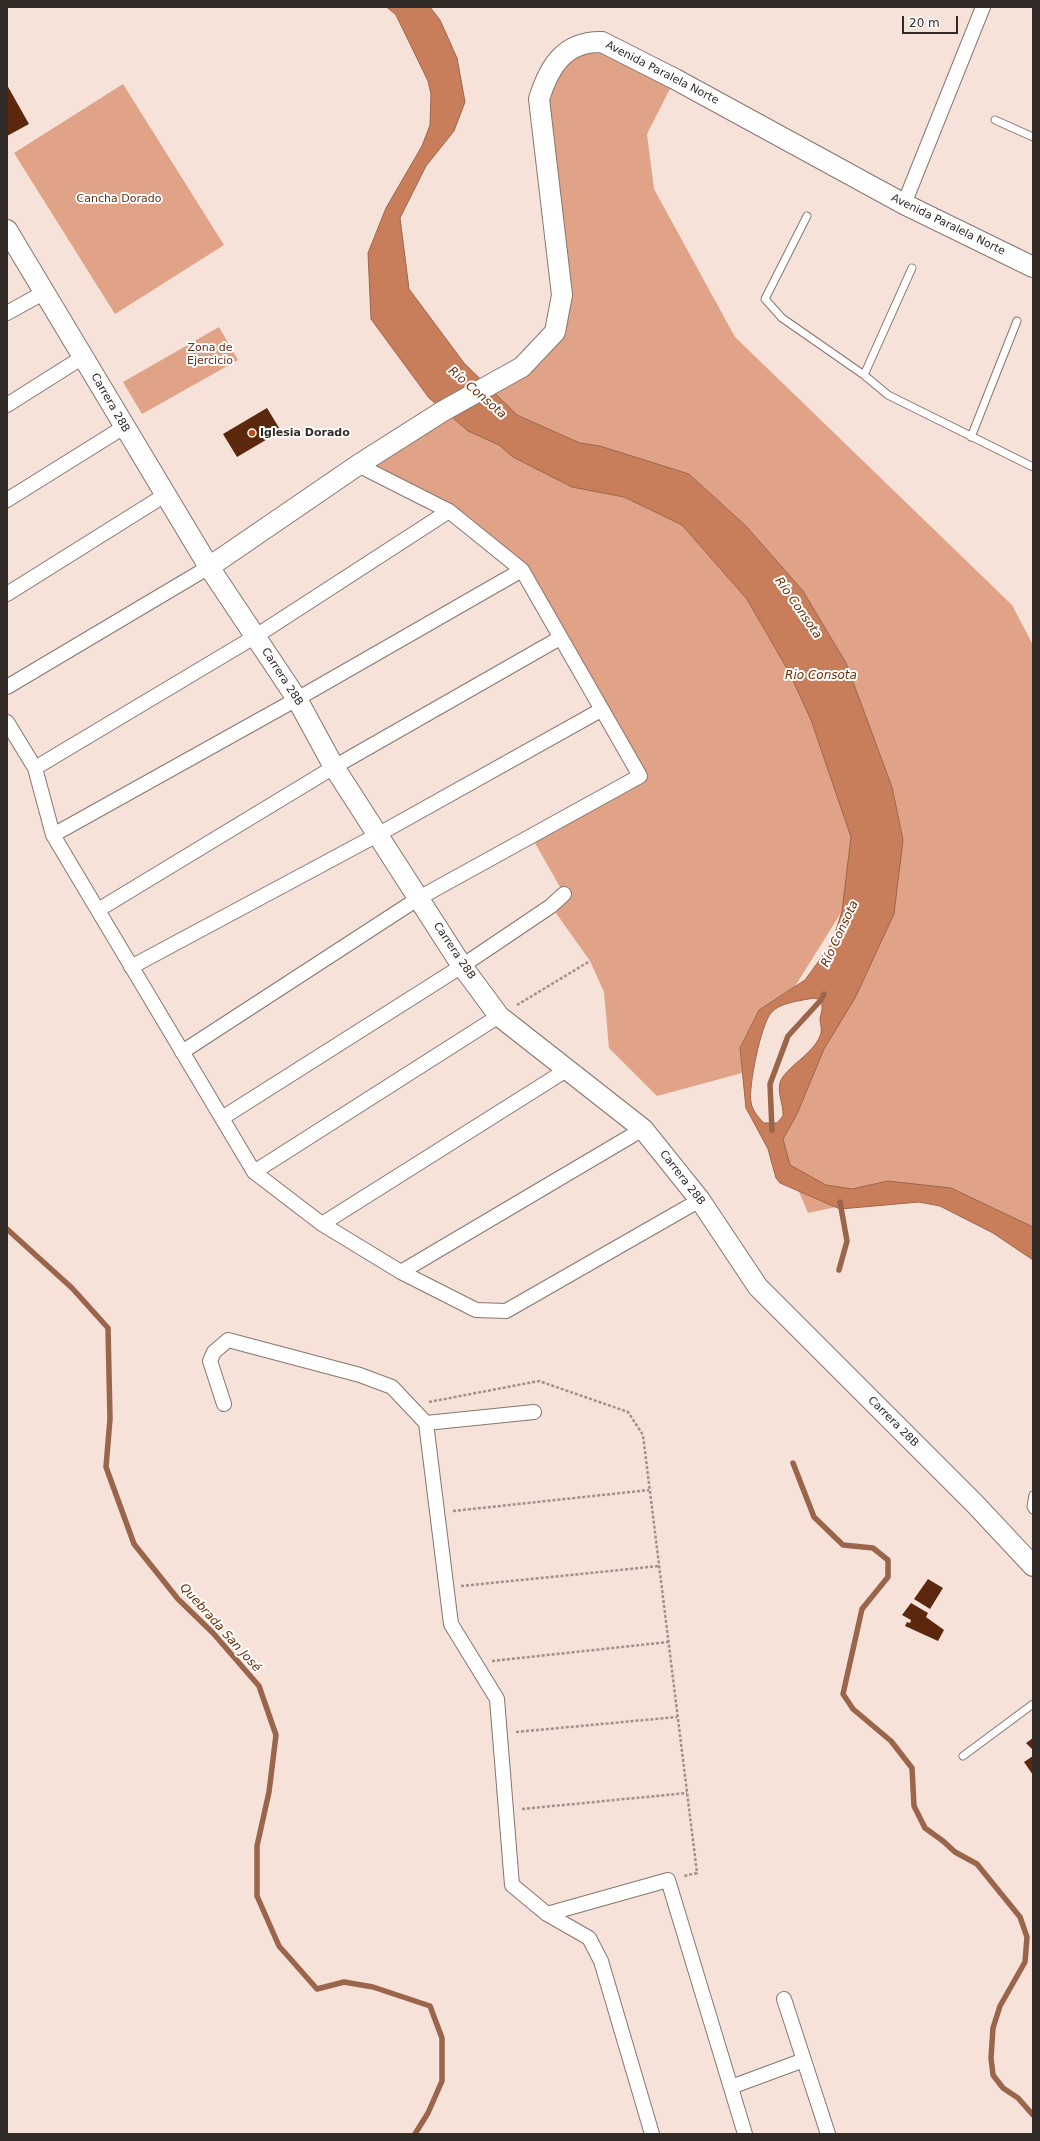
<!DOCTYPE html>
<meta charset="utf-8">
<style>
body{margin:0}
#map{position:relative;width:1040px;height:2141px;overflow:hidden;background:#f6e2d9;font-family:"DejaVu Sans",sans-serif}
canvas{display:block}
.frame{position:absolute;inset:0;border:8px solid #312a26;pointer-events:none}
.scale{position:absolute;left:902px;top:16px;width:56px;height:18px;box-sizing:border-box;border:2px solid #312a26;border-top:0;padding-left:5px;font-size:12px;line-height:14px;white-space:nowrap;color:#312a26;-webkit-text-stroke:3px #fff;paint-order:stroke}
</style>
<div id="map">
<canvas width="1040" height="2141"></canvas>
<div class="frame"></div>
<div class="scale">20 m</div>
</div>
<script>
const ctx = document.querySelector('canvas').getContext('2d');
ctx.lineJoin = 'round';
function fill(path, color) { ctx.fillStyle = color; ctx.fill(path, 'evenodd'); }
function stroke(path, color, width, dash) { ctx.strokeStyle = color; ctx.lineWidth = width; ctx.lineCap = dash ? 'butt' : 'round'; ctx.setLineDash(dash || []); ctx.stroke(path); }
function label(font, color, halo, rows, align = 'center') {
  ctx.font = font + ' "DejaVu Sans",sans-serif'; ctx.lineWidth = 4; ctx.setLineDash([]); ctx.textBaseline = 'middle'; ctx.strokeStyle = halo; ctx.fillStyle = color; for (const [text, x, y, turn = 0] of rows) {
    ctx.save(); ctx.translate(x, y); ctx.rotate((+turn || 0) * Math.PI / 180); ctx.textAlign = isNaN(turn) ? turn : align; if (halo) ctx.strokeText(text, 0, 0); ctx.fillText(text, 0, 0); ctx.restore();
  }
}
fill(new Path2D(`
 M590 42 675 79 647 134 654 189 735 337 1012 605 1033 645V1259L935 1186 808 1213 778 1142 903 840 892 787 846 663 803 591 746 526 689 474 600 446 580 443 517 415 486 387 555 332 546 78Z
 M123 84 224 245 115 314 14 153Z
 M219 327 238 360 142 414 123 382Z
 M443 411 468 431 499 445 572 487 624 497 682 525 743 594 789 672 811 720 852 837 842 911 794 988 759 1010 740 1048 742 1073 657 1096 609 1048 604 992 590 961 551 906 564 894 531 836 640 776 522 570 449 511 358 465Z`), '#e0a388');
const water = new Path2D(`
 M387 7H430L440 20 457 58 465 102 454 131 426 166 400 218 409 289 464 363 517 415 580 443 600 446 689 474 746 526 803 591 846 663 892 787 903 840 894 914 855 998 824 1049 797 1114 783 1139 790 1165 826 1185 852 1189 888 1181 951 1188 1033 1227V1260L993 1233 940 1206 919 1202 840 1209 780 1183 776 1178 768 1149 746 1108 740 1048 759 1010 805 980 832 943 842 911 851 837 811 720 789 672 746 598 682 525 624 497 572 487 513 457 499 445 468 431 429 398 371 319 368 253 386 208 422 146 430 125 431 94 428 81 396 15ZM814 998 821 1000C823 1008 822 1010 820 1018 820 1023 822 1028 821 1033 816 1052 790 1064 781 1080 776 1091 784 1105 783 1116L777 1123H764C758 1117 752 1110 751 1102 748 1088 761 1024 771 1013 780 1002 800 1001 814 998Z`);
fill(water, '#c97e5b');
stroke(water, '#9b654b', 1);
stroke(new Path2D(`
 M772 1130 770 1084 788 1036 821 1000 824 994
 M7 1229 72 1288 108 1328 110 1419 106 1467 134 1544 178 1599 213 1633 259 1686 276 1735 269 1792 257 1846V1896L279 1946 317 1989 344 1982 373 1987 430 2006 442 2038V2081L428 2113 415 2134
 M839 1270 847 1241 840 1202
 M793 1463 814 1517 843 1545 873 1548 888 1560V1577L862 1609 843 1694 853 1709 891 1741 912 1768 914 1806 925 1828 943 1841 955 1852 977 1864 1020 1917 1027 1937 1025 1962 1000 2006 993 2028 991 2058 993 2075 1003 2088 1018 2098 1033 2115`), '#9b654b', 5.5);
fill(new Path2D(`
 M7 85 29 124 7 136Z
 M267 408 281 431 237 457 223 434Z
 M928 1579 943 1588 930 1609 914 1599Z
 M911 1603 928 1613 926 1617 944 1630 938 1641 905 1626 907 1622 910 1623 911 1620 902 1615Z
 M1033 1738V1750L1026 1743Z
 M1033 1756V1775L1024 1762Z`), '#5b280d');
const lane = new Path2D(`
 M995 120 1033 137
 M807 216 765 299 782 318 864 375 888 395 1033 467
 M864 375 912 268
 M971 437 1017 321
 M1033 1495 1031 1507 1033 1510
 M963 1756 1033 1704`);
const street = new Path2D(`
 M904 204 983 7
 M7 313 45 292
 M7 405 83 357
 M7 500 124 427
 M7 594 165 495
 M7 687 209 567
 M7 722 35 768 53 835 254 1172 322 1224 401 1272 476 1310 506 1311 700 1200
 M35 768 256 636 449 511
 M53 835 297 699 522 570
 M98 910 334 767 560 638
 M131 967 379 834 601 710
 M182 1052 419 898 640 776 522 570 449 511 358 465
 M222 1118 462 966 551 906 564 894
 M254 1172 499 1016
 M322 1224 568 1069
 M401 1272 643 1129
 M224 1404 210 1361 214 1352 228 1340 360 1375 392 1387 426 1423 451 1624 497 1699 512 1885 547 1914 589 1938 601 1961 652 2134
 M426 1423 534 1412
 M547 1914 668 1880 745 2134
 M784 1999 828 2134
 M731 2087 804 2060`);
const secondary = new Path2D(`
 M7 230 209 567 297 699 334 767 462 966 499 1016 643 1129 700 1200 758 1287 975 1504 1033 1566
 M209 567 358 465 443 411 522 367 555 332 562 295 539 99C549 67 564 41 602 42L675 79 904 204 1033 267`);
stroke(lane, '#87766e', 9);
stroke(street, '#87766e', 16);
stroke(secondary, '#87766e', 22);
stroke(new Path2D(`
 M517 1005 590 961
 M429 1402 539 1381 628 1412 643 1435 697 1873 684 1876
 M453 1511 649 1490
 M461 1586 659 1566
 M492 1661 668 1642
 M516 1732 677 1717
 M522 1809 687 1793`), '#a0918b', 2.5, [3, 2]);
stroke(lane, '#fff', 7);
stroke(street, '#fff', 14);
stroke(secondary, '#fff', 20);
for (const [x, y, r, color] of [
 [252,433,4,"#b5511a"]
]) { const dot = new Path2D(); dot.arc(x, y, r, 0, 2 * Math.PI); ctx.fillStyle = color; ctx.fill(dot); stroke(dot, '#fff', 1.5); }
label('11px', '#312a26', '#fff', [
 ["Avenida Paralela Norte",662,73,27],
 ["Avenida Paralela Norte",948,225,26],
 ["Carrera 28B",110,403,60],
 ["Carrera 28B",282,677,57],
 ["Carrera 28B",454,951,56],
 ["Carrera 28B",682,1178,52],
 ["Carrera 28B",893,1422,45]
]);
label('11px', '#623017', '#fff', [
 ["Cancha Dorado",119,199],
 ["Zona de",210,348],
 ["Ejercicio",210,361]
]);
label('bold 11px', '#312a26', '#fff', [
 ["Iglesia Dorado",260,433]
], 'left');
label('italic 12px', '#6f2a00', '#fff', [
 ["Río Consota",477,393,41],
 ["Río Consota",798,608,55],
 ["Rio Consota",821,676],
 ["Río Consota",840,934,-65],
 ["Quebrada San José",220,1628,48]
]);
</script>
